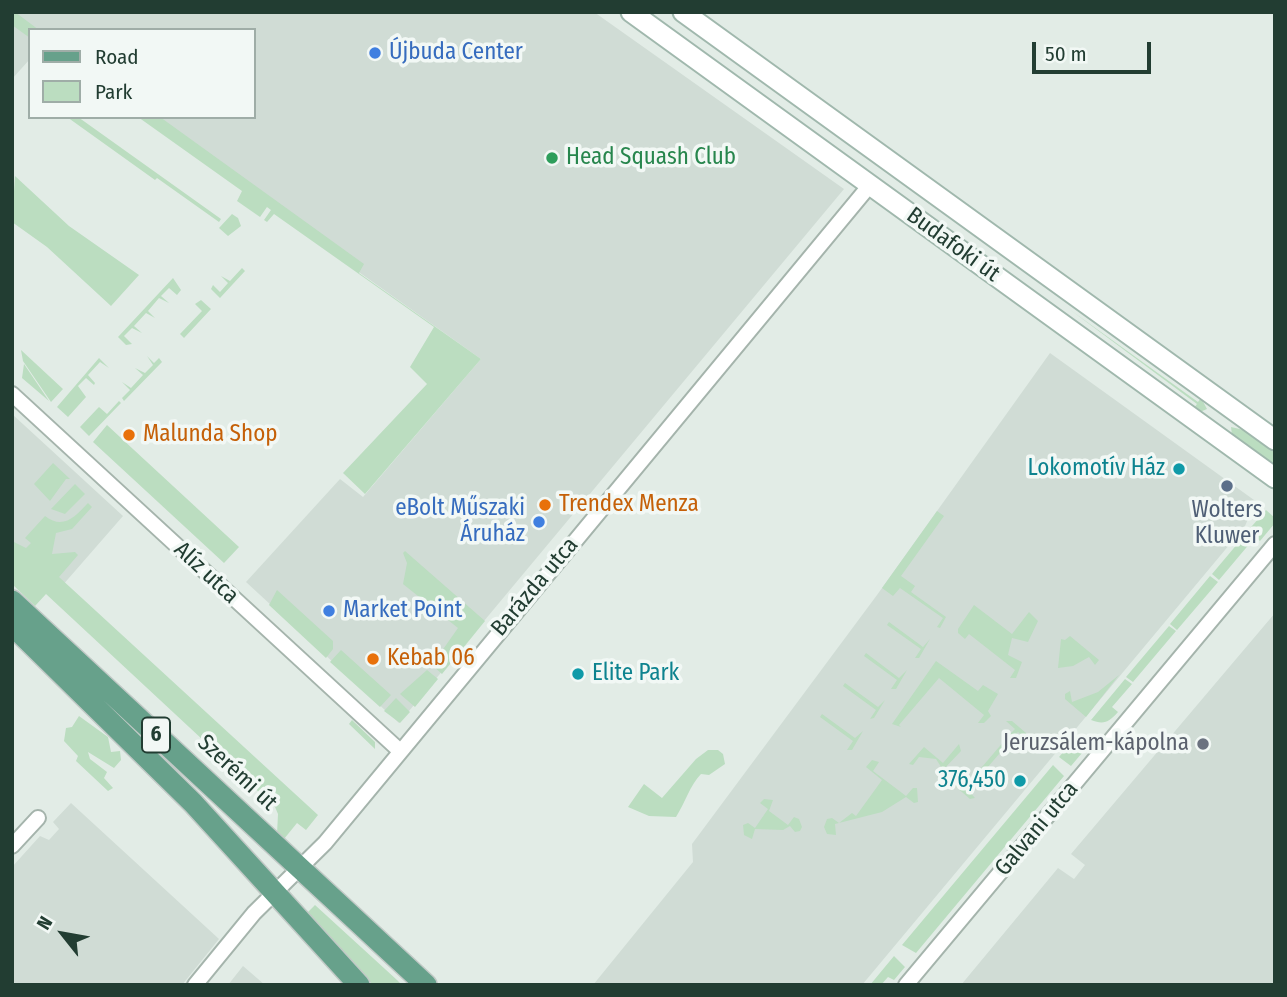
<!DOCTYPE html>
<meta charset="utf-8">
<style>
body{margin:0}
#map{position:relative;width:1287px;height:997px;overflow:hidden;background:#e2ece6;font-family:"Fira Sans Condensed",sans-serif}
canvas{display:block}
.frame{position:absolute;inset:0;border:14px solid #223d32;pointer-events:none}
.legend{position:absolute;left:28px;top:28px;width:228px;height:91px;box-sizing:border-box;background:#f2f8f5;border:2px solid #9fada7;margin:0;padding:9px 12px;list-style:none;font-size:21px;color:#223d32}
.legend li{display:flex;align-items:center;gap:14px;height:35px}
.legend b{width:35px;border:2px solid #9fada7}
.north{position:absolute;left:28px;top:899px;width:70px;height:70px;-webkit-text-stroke:5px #f2f8f5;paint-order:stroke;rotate:301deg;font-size:19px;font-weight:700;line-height:28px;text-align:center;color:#223d32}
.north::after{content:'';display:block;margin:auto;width:24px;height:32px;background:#223d32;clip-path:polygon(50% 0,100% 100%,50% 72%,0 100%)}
.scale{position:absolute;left:1032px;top:42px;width:119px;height:32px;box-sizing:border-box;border:4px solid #223d32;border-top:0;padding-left:9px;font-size:21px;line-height:24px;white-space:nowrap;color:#223d32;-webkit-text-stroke:5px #f2f8f5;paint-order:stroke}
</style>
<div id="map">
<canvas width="1287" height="997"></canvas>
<div class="frame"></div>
<ul class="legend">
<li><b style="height:9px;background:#67a18b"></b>Road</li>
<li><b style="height:19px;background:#bbddc0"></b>Park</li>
</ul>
<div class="north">N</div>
<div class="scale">50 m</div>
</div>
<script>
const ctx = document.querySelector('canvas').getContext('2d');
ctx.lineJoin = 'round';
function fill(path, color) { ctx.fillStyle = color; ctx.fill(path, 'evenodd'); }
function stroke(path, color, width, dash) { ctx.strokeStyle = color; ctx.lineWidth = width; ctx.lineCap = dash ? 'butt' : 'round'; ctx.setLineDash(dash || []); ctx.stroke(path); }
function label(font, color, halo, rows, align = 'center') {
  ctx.font = font + ' "Fira Sans Condensed",sans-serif'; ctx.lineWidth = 7; ctx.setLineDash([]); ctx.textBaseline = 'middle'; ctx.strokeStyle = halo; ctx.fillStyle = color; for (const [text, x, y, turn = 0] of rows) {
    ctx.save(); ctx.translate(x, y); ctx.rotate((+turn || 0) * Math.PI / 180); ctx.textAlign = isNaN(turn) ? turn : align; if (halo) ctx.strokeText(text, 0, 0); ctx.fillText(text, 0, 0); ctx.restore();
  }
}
fill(new Path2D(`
 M12 12H594L844 189 399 723 246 582 340 479 363 497 481 359 141 117H254V30H30V59L12 79Z
 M1050 353 1254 500 1243 515 1248 519 1245 526 862 985H593L693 862 692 844 877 595Z
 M12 414 123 516 55 594 12 555Z
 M1275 613V985H961L1058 868 1074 879 1085 865 1071 854Z
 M71 803 219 939 182 985H12V867L40 836 49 840 59 829 53 822Z
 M243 966 265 985H228Z`), '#d0dcd5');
fill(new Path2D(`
 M12 12H15L39 30H30V38L12 25Z
 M67 117H78L221 219 219 222 157 178 155 180Z
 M138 117H160L364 264 359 273 481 359 365 494 343 473 427 384 410 367 434 327 274 214 267 222 264 220 271 210 267 207 260 217 237 201 242 191Z
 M15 176 69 226 139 275 111 306 47 247 12 222Z
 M232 214 238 218 241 226 228 236 219 228Z
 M242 268 245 271 220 298 211 289 213 285 220 292 228 283 221 276 230 281Z
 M173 278 181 290 177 295 169 288 161 296 169 303 159 298 148 311 155 318 146 313 134 326 142 333 132 328 124 336 132 344 126 345 118 337Z
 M201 300 211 309 184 338 180 334 202 311 195 304Z
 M1069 309 1198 402 1201 398 1207 409 1200 412 1194 408 1197 404Z
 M21 350 63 389 51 402 23 361Z
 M147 356 154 363 159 358 162 362 124 401 122 398 130 390 122 382 131 388 143 375 135 368 145 373 153 365Z
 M99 358 109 368 100 362 88 375 95 383 94 385 86 378 78 386 86 397 68 417 57 407Z
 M24 364 49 401 22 378Z
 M119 401 121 403 89 436 80 427 97 409 99 407 107 414Z
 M107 425 239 547 224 563 93 442Z
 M1231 427 1244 430 1275 453V466L1232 435Z
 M53 463 70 479H66L50 501 34 484Z
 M75 484 85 494 65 514 51 509Z
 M88 503 92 507 72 529 56 533 52 554 75 552 78 555 59 577 318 815 306 830 297 823 284 839 277 834 278 814 275 807 46 594 35 606 12 584V541L26 548 31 543 25 538 45 516C63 530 75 517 88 503Z
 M1266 510 1275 518V523L1260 541 1255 537 1252 540 1245 534Z
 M937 511 944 516 901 576 915 586 911 592 946 617 940 628 937 627 943 618 900 588 893 596 882 588Z
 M1244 536 1251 542 1219 580 1212 574Z
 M405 551 485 621 442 674 432 665 458 628 403 584 407 563 403 553Z
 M1210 576 1218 582 1177 630 1170 624Z
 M277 590 333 641V649L326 658 269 605Z
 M974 605 1012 634 1029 612 1038 621 1028 642 1012 638 1008 655 1022 662 1016 678H1010L1015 670 969 634 965 639 958 633V629Z
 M889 622 923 647 930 639 919 658H915L921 649 887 625Z
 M1169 626 1176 631 1133 682 1126 677Z
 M1070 636 1099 660 1095 665 1089 657 1073 666 1058 668 1061 639 1065 640Z
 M341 650 391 695 380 707 330 662Z
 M866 653 899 678 907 670 896 689H891L897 680 864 656Z
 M936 661 978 691 983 685 998 694 988 711 991 716 984 723H978L984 715 939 678 899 725 901 727 892 724Z
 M427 670 438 679 415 707 400 694Z
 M1119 675 1086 717 1065 699V694L1070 691 1072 702 1098 692Z
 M1125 679 1132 684 1112 707 1118 712C1109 722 1104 725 1091 720Z
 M845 683 878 707 885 700 874 718 870 719 876 710 843 686Z
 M396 698 410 712 400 723 384 711Z
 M822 714 855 738 863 731 852 750H847L853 741 820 717Z
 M79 716 108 737 111 752 120 751 121 760 114 768 88 752 90 759 107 772 104 778 113 788 108 791 76 761 78 756 64 741 66 728 72 727Z
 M352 720 375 742V749L349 724Z
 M1006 721H1012L1026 733V739L1018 732 968 790 975 798 970 799 955 786 956 781 964 788 1011 733 1015 729Z
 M1079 734 1082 753 1071 766 1059 757Z
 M959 744 961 751 943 770 936 759 919 757 913 765 909 764 924 747 943 763Z
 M708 750H718L723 754 725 764 709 775 701 774C690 785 685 803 676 817L649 816 628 807 644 784 662 798 696 759Z
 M872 760 879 762 873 771 906 796 913 788H917L918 802 914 803 906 797 882 812 835 824 836 835 827 834 824 827 827 819 832 818 839 823 852 813 856 816 882 780 866 767Z
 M1053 765 1064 776 916 953 902 945Z
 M764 799 773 800 769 811 788 825 794 817 799 819 802 827 800 831 795 832 790 826 783 830 755 829 752 839 744 835 743 825 748 823 755 828 768 809 760 803Z
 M315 905 397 980 402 985H373L306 914Z
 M894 956 905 967 894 980 888 977 881 985H870Z`), '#bbddc0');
const street = new Path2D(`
 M12 394 400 751
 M12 846 38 818
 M195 985 254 913 325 843 870 185
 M906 985 1275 544`);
const secondary = new Path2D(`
 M631 12 1275 478
 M683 12 1275 440`);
const primary = new Path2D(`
 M12 601 426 985
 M12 625 193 803 359 985`);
stroke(street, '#a5b4ac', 18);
stroke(secondary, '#a0b8ad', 23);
stroke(primary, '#c1c9c6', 24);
stroke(street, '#fff', 14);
stroke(secondary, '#fff', 19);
stroke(primary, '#67a18b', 21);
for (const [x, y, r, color] of [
 [375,53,7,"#3f7fe0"],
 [552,158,7,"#2e9e5b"],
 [129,435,7,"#e8710a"],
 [1179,469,7,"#0f9aa8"],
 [1227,486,7,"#5c6f8a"],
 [545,505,7,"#e8710a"],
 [539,522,7,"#3f7fe0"],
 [329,611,7,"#3f7fe0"],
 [373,659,7,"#e8710a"],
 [578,674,7,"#0f9aa8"],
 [1203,744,7,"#6b7280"],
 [1020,781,7,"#0f9aa8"]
]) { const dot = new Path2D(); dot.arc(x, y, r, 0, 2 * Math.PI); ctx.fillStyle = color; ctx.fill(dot); stroke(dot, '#f2f8f5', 2.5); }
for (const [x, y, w] of [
 [156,735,28]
]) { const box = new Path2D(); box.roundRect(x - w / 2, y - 17.5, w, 35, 5); ctx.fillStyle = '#f2f8f5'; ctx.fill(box); stroke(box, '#223d32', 2); }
label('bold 21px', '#223d32', null, [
 ["6",156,735]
]);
label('23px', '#366cbe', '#f2f8f5', [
 ["Újbuda Center",389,53],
 ["eBolt Műszaki",525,509,"right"],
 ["Áruház",525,535,"right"],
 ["Market Point",343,611]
], 'left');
label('23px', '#27864d', '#f2f8f5', [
 ["Head Squash Club",566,158]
], 'left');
label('23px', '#223d32', '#f2f8f5', [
 ["Budafoki út",953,245,36],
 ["Alíz utca",206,573,43],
 ["Barázda utca",535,587,-50],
 ["Szerémi út",237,773,43],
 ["Galvani utca",1037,829,-50]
]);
label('23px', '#c56008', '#f2f8f5', [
 ["Malunda Shop",143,435],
 ["Trendex Menza",559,505],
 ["Kebab 06",387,659]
], 'left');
label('23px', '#0d838f', '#f2f8f5', [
 ["Lokomotív Ház",1165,469],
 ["Elite Park",592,674,"left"],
 ["376,450",1006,781]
], 'right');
label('23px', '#4e5e75', '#f2f8f5', [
 ["Wolters",1227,511],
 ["Kluwer",1227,537]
]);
label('23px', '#5b616d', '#f2f8f5', [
 ["Jeruzsálem-kápolna",1189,744]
], 'right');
</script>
